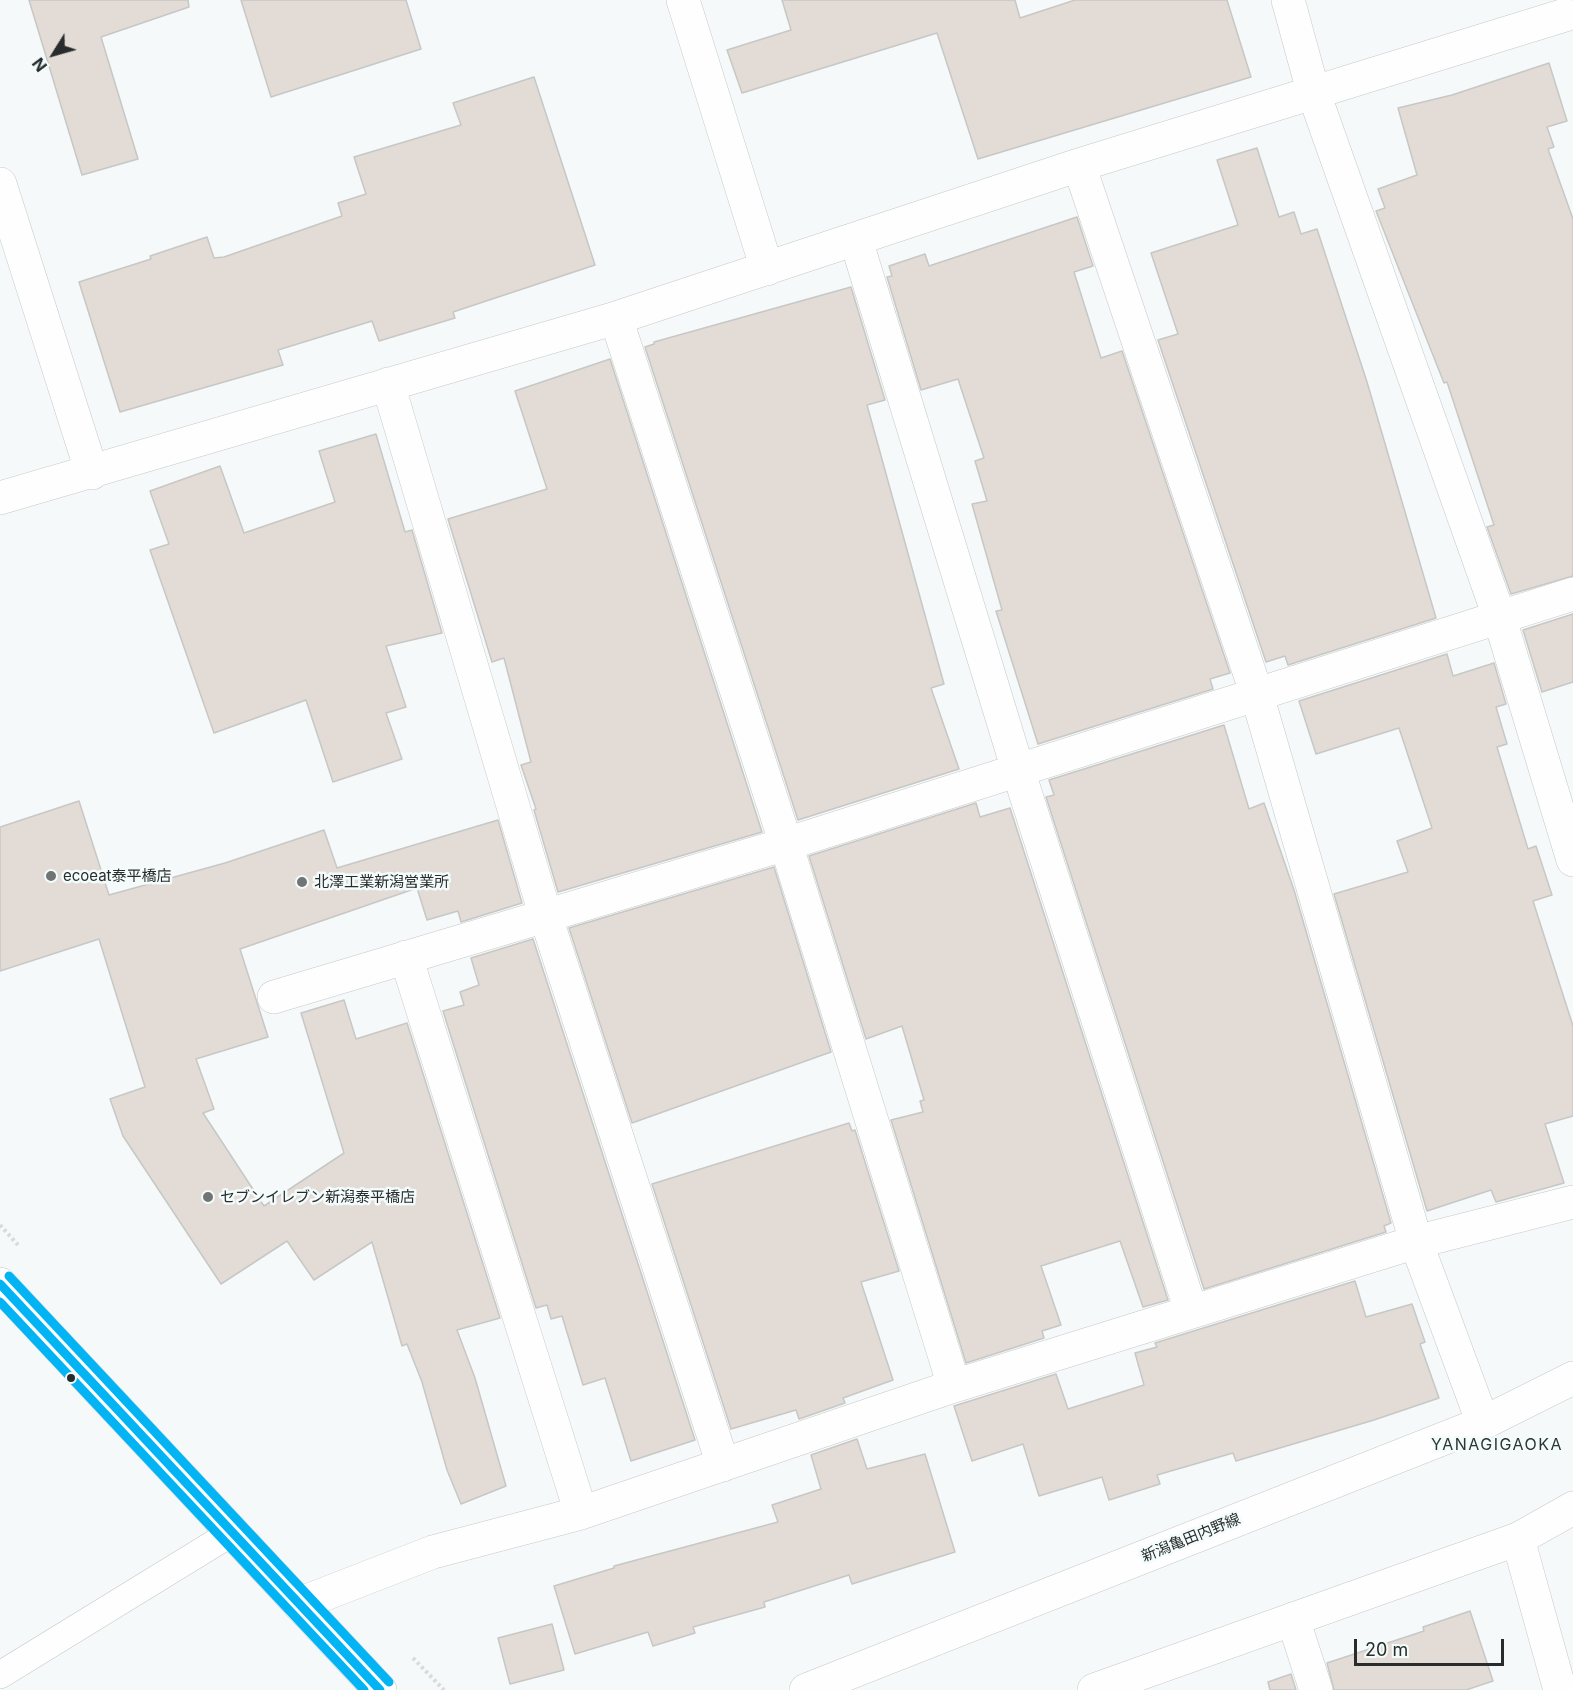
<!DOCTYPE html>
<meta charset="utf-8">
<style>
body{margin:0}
#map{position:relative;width:1573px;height:1690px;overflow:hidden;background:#f5f9f9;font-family:Inter,sans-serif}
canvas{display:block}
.north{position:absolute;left:24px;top:24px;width:60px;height:60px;-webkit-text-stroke:4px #f3fbfb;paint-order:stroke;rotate:233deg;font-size:16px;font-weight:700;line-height:24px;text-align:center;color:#292c2d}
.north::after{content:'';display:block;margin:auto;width:21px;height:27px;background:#292c2d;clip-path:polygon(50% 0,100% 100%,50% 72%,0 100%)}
.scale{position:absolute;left:1354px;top:1639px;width:150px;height:27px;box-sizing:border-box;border:3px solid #292c2d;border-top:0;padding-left:8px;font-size:18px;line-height:21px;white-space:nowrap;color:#292c2d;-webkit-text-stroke:4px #f3fbfb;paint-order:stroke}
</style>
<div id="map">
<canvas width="1573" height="1690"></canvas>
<div class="north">N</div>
<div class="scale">20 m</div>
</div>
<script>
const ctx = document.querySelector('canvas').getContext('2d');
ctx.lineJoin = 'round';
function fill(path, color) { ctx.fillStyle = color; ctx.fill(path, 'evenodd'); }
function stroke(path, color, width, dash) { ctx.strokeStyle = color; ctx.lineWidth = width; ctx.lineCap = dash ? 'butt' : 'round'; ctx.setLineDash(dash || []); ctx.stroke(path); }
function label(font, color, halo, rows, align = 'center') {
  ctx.font = font + ' Inter,"Noto Sans JP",sans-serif'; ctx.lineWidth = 5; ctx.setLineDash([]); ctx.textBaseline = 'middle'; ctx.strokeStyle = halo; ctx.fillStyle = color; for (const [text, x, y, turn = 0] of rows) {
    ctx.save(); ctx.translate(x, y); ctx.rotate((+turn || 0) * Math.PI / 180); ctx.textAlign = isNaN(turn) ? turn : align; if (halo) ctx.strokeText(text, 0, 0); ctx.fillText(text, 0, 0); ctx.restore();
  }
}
const building = new Path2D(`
 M29 0H188L189 7 101 37 138 159 82 175Z
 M241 0H406L421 49 271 97Z
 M782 0H1015L1020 18 1075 0H1227L1251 77 978 159 937 33 742 93 727 50 791 30Z
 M1549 63 1567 121 1547 127 1554 147 1548 149 1573 219V576L1511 594 1487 527 1494 525 1447 382 1444 383 1376 211 1385 208 1378 189 1417 175 1398 108 1452 95Z
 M534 77 595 265 453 312 455 318 379 341 372 321 278 350 283 365 120 412 79 282 151 259 150 256 207 237 214 258 224 257 342 216 338 203 366 194 354 157 461 125 453 103Z
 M1257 148 1279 217 1294 212 1301 234 1317 229 1367 382 1436 618 1288 665 1285 656 1266 662 1158 340 1178 334 1151 253 1238 225 1217 160Z
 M1077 217 1093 266 1074 272 1101 358 1122 351 1230 673 1210 679 1213 689 1038 744 996 611 1002 610 972 504 987 501 975 461 984 458 958 379 921 390 887 277 892 276 889 266 925 254 929 266Z
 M851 287 885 400 867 405 944 684 931 688 959 769 798 820 645 347 654 344V342Z
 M610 359 762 832 558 892 534 810 536 809 521 765 531 762 504 658 492 662 448 519 547 489 515 391Z
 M376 434 405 532 412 530 442 633 386 646 406 707 386 713 402 759 333 782 306 700 214 733 150 550 169 544 150 491 220 466 244 533 335 502 319 451Z
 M1573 614V682L1542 692 1523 630Z
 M1447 654 1453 676 1494 663 1506 704 1496 707 1507 744 1497 747 1528 849 1536 846 1552 895 1533 901 1573 1026V1116L1545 1124 1564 1183 1496 1202 1491 1190 1427 1211 1334 894 1408 872 1397 841 1432 828 1399 728 1316 754 1299 701Z
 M1224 725 1249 809 1264 803 1294 890 1391 1223 1384 1226 1386 1232 1204 1289 1046 797 1054 795 1049 780Z
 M79 801 109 895 225 863 324 830 337 868 498 820 522 903 461 922 458 911 427 920 417 888 240 949 268 1037 196 1059 214 1109 203 1113 264 1206 344 1153 301 1013 344 1000 356 1039 407 1023 500 1318 457 1330 475 1378 506 1486 461 1504 447 1470 422 1382 407 1344 402 1346 372 1242 314 1280 287 1241 221 1284 123 1136 110 1099 145 1087 99 939 0 971V827Z
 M976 803 980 817 1010 808 1168 1300 1143 1307 1120 1241 1041 1266 1061 1325 1042 1331 1044 1338 966 1363 891 1120 923 1112 920 1101 924 1100 902 1026 866 1039 809 856Z
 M774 867 831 1052 632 1123 569 928Z
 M533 939 695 1440 631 1461 605 1378 583 1385 562 1316 551 1319 547 1305 536 1308 443 1011 464 1005 460 992 479 985 471 958Z
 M849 1123 852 1131 855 1130 899 1271 861 1282 893 1380 843 1398 845 1403 799 1419 796 1410 731 1429 652 1184Z
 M1355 1281 1366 1317 1412 1304 1425 1342 1420 1344 1439 1398 1374 1420 1236 1461 1233 1453 1157 1475 1160 1484 1109 1500 1102 1477 1039 1496 1023 1444 972 1461 954 1406 1056 1374 1068 1409 1144 1385 1135 1353 1157 1347 1155 1343Z
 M857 1439 867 1469 925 1454 955 1552 852 1584 849 1575 764 1602 765 1607 693 1627 695 1633 653 1646 648 1632 575 1654 554 1586 614 1568V1566L778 1522 772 1505 821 1489 811 1455Z
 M1470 1611 1493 1681 1466 1690H1334L1327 1663 1424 1631 1423 1627Z
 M552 1624 564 1670 510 1684 498 1638Z
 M1291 1674 1296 1690H1270L1268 1682Z`);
fill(building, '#e2dbd6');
stroke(building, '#c7c8c6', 1.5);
const service = new Path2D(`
 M0 1675 233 1532`);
const minor = new Path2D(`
 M683 0 767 269
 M1288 0 1313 91 1499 616 1573 860
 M1079 165 1257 695 1416 1242 1483 1423
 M0 184 92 473
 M856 240 1018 770 1191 1311
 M616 318 786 844 954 1386
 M388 384 545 914 723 1465
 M0 498 616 318 1079 165 1565 15
 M406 957 581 1513
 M274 997 786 844 1573 594
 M1518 1539 1560 1690
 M299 1604 433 1552 581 1513 954 1386 1416 1242 1573 1202
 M1293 1619 1316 1690`);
const primary = new Path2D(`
 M0 1284 380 1690
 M806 1690 1483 1423 1573 1378
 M1094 1690 1518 1539 1573 1508`);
stroke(service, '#c6c9c9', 28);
stroke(minor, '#c6c9c9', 34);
stroke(primary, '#c6c9c9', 34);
stroke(new Path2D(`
 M0 1225 18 1245
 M413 1658 444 1690`), '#d9dada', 4, [3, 3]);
stroke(service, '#fefefe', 27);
stroke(minor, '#fefefe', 33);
stroke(primary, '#fefefe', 33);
stroke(new Path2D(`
 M0 1284 380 1690`), '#02b4f4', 9);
stroke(new Path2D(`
 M0 1302 364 1690`), '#02b4f4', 9);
stroke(new Path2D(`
 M9 1276 389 1682`), '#02b4f4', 9);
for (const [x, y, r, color] of [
 [51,876,6,"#707474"],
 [302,882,6,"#707474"],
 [208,1197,6,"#707474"],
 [71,1378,5,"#292c2d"]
]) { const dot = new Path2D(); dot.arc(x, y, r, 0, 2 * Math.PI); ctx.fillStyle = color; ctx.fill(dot); stroke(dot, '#f3fbfb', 2); }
label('15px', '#292c2d', '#f3fbfb', [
 ["ecoeat泰平橋店",63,876],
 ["北澤工業新潟営業所",314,882],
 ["セブンイレブン新潟泰平橋店",220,1197]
], 'left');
label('15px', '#292c2d', '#f3fbfb', [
 ["新潟亀田内野線",1191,1538,-22]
]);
ctx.letterSpacing = '1.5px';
label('16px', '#2e3535', '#f3fbfb', [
 ["YANAGIGAOKA",1497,1445]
]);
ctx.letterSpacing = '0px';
</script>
